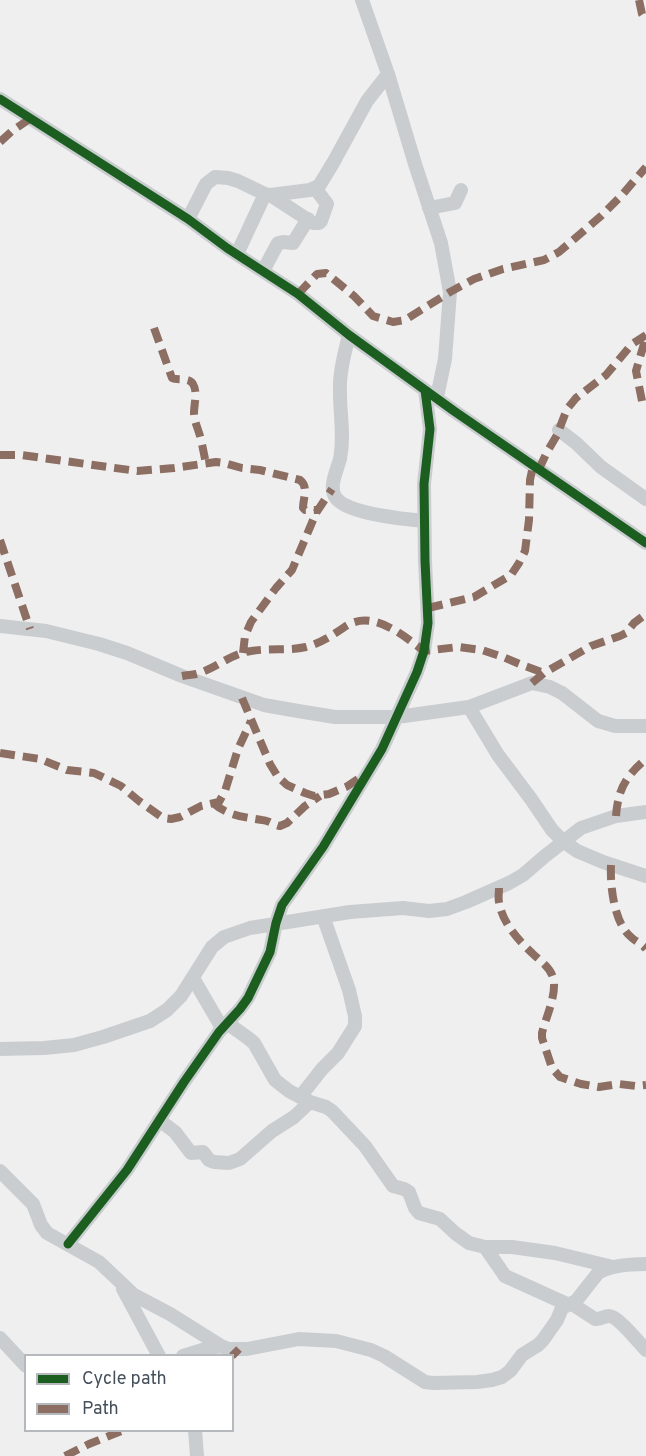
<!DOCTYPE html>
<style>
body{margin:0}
#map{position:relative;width:646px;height:1456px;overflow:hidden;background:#efefef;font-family:Overpass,sans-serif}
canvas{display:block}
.legend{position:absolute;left:24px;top:1354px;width:210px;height:78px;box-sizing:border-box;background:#fff;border:2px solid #b5b9bd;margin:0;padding:8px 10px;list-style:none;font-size:18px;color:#46505b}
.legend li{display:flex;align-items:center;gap:12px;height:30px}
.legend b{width:30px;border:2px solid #b5b9bd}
</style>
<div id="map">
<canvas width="646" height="1456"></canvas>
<ul class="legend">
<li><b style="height:8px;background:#1b5e20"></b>Cycle path</li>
<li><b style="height:8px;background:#8d6e63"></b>Path</li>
</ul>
</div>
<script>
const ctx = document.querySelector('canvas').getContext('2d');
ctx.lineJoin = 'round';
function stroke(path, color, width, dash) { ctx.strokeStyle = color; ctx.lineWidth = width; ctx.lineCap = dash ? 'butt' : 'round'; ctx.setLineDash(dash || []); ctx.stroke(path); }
stroke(new Path2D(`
 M362 0 388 74 415 164 441 243 450 292 445 359 437 397
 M0 99 188 219 227 248 298 294 349 335 454 411 646 543
 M270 195 313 223H319L321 221 327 204 315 188
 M429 208 455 203 461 190
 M188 219 206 184 215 177 228 178 238 181 265 194 270 195 310 190 319 186 333 163 367 101 388 74
 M237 254 265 194
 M263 271 278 243 283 242 293 243 308 219
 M349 335C345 352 340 368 340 385 339 410 345 434 340 459 337 470 328 488 336 498 348 514 404 519 424 521
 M559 430 576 443 601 467 646 499
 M0 626 46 631 99 644 127 653 182 676 264 705 298 711 335 717H397L469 707 532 683 550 687 562 693 598 721 615 726H646
 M469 707 498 755 531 799 552 830 563 841 577 851 603 862 646 876
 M193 978 222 1028
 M227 1023 248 1038 254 1043 275 1080 289 1091 310 1102 326 1107 332 1111 365 1146 393 1186 404 1189 409 1192 415 1208 419 1213 440 1219 455 1233 469 1243 485 1247H512L555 1253 613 1267
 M0 1049 44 1048 74 1045 103 1037 150 1021 167 1010 181 996 212 947 224 937 250 928 350 912 403 908 429 911 447 909 466 902 509 883 523 875 545 856 581 828 616 816 646 812
 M300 1097 322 1069 338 1053 355 1026V1016L349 990 323 916
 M159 1120 175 1132 191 1153 203 1152 209 1160 214 1162 229 1163 240 1159 272 1131 294 1117 310 1102
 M0 1171 33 1204 41 1225 47 1233 99 1262 134 1295 170 1314 221 1346 228 1349H247L299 1339 336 1341 371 1350 384 1356 425 1382 433 1383 477 1382 492 1380 502 1377 510 1371 522 1355 538 1345 543 1340 557 1320 562 1308 576 1301 598 1273C611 1265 630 1264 646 1264
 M68 1244 127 1170 184 1082 219 1032 240 1009 248 998 270 952 276 923 282 905 323 847 382 749 417 672 424 651 428 623 425 561 424 484 430 429 425 390
 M485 1247 505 1276 569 1305
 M123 1289 159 1356
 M572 1304 595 1319C600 1320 604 1316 609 1316 618 1316 639 1343 646 1350
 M0 1338 26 1366
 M183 1356 209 1348 221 1346
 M195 1430 197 1456`), '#cacdd0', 14);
stroke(new Path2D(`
 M639 0 642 14 646 20
 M0 142 12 131 31 118
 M298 294 317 274 326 273 354 296 373 316 393 322 405 320 450 292 474 279 503 269 544 260 559 252 601 216 622 195 646 167
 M154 328 172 378C178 381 189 377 193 384 198 392 194 404 194 413 194 422 199 430 201 440 203 448 204 455 206 463
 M642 401 636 371 646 337
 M0 455H21L137 471 174 468 216 462 224 463 242 468 260 470 300 480C309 487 303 498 303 508L305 510H318
 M539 469 547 452 557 435 567 409 576 398 606 375 632 344 646 335
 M0 540 30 629
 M428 608 474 597 511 575 519 563 525 551 529 520 530 480 533 466
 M243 653 245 636 251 622 276 588 292 570 316 513 332 489
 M182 676C187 675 192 675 196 674 215 669 230 654 251 651 269 648 288 651 306 647 321 643 333 635 346 626 373 609 404 636 424 651L458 647 482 650 503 657 522 665 544 673
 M532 683 544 673 591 646 620 636 626 633 634 623 642 617 646 616
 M242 698 270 764 278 777 287 785 305 793 314 796 329 794 346 787 361 777
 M0 753 40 759 67 770 94 773 121 786 139 801 163 818 171 819 180 817 201 806 219 802 225 791 238 749 251 721
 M213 803C228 816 244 817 262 820 268 820 274 825 280 826L287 823 305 806 320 796
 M616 816C618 789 626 776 646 759
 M611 865C610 886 614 923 631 937 636 942 641 943 646 949
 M499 888C499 893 498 898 499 902 502 922 518 940 532 953 542 963 552 968 554 982 555 999 546 1017 542 1033V1038L552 1068 560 1077 581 1084 599 1087 619 1084 636 1086 646 1085
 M232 1356 239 1349
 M65 1456 89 1444 124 1430`), '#8d6e63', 8, [15, 8]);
stroke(new Path2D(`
 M0 99 188 219 227 248 298 294 349 335 454 411 646 543
 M68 1244 127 1170 184 1082 219 1032 240 1009 248 998 270 952 276 923 282 905 323 847 382 749 417 672 424 651 428 623 425 561 424 484 430 429 425 390`), '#1b5e20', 9);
</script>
